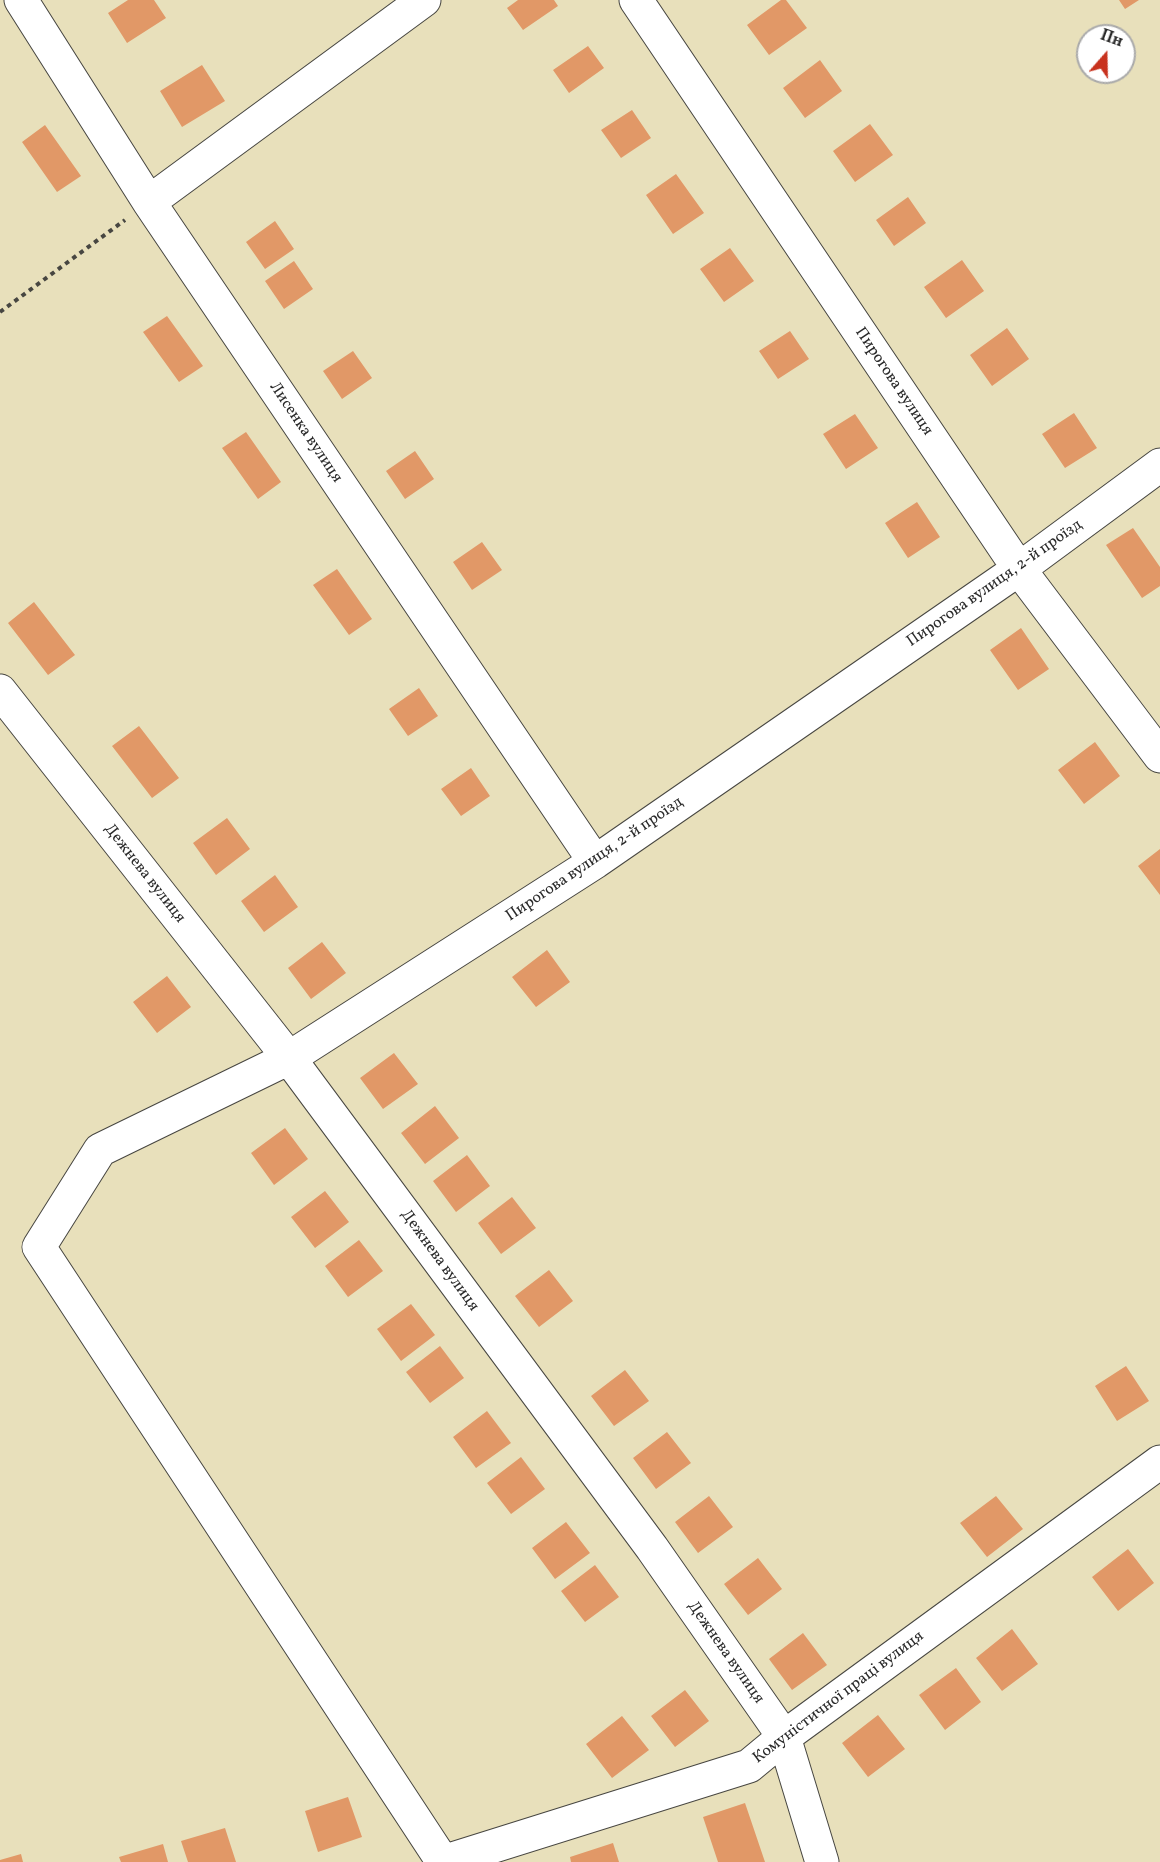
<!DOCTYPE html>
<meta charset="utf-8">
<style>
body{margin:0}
#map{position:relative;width:1160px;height:1862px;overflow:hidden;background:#e8e0bb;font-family:Vollkorn,serif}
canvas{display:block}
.north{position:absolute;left:1076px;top:24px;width:60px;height:60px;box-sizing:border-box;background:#fff;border:2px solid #aaa;border-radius:50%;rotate:20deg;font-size:16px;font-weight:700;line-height:24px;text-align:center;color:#2b2b2b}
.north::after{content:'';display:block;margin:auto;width:21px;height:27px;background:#c8321e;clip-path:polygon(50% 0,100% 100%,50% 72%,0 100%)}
</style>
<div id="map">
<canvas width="1160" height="1862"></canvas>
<div class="north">Пн</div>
</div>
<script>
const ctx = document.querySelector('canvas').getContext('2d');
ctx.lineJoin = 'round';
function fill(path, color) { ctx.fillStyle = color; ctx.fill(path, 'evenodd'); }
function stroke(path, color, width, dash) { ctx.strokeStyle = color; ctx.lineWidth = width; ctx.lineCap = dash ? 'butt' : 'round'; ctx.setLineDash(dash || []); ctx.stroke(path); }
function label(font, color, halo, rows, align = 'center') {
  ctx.font = font + ' Vollkorn,serif'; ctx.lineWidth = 4.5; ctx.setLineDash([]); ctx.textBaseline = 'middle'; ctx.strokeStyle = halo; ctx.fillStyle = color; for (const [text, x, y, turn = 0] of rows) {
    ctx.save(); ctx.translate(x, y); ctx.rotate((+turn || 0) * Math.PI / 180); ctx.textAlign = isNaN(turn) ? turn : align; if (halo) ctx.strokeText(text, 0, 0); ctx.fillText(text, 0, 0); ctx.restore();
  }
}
fill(new Path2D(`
 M128 0H154L166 18 127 43 108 13Z
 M518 0H554L558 6 523 30 507 8Z
 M781 0H786L807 28 769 55 747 25Z
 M1119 0H1139L1125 9Z
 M588 46 604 68 569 93 553 70Z
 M820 60 842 91 805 118 783 88Z
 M202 65 225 101 182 127 160 91Z
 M632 110 651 138 621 158 601 130Z
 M870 124 893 155 855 182 833 151Z
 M45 125 81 176 57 192 22 142Z
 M676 174 704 213 673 234 646 195Z
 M908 197 926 223 894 246 876 220Z
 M275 221 294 249 265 269 246 242Z
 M730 248 754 281 724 302 700 269Z
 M962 260 984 291 946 318 924 287Z
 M294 261 313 289 284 309 265 281Z
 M167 316 203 366 179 382 143 332Z
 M1007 328 1029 359 992 386 970 355Z
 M790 331 809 359 778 379 759 351Z
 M353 351 372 378 342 399 323 371Z
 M1074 413 1097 448 1065 468 1042 434Z
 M855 414 878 448 846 469 823 434Z
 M246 432 281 482 258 499 222 448Z
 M415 451 434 479 405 499 386 471Z
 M917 502 940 537 908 558 885 523Z
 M1133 528 1160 567V586L1142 598 1106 545Z
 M482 542 502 570 472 590 453 562Z
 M337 569 372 619 349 635 313 585Z
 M34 602 75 655 48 675 8 623Z
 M1021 628 1049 669 1018 690 990 650Z
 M419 688 438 716 408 736 389 709Z
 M139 726 179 778 152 798 112 746Z
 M1095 742 1120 776 1084 804 1058 770Z
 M471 768 490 796 461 816 441 789Z
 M227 818 250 849 216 875 193 843Z
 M1160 849V895L1138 866Z
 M275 875 298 907 264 932 241 901Z
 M322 942 346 973 311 999 288 968Z
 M547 950 570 982 536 1007 512 977Z
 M167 976 191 1007 157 1033 133 1002Z
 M394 1053 418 1084 383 1109 360 1078Z
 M435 1106 459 1138 425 1164 401 1133Z
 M285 1128 308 1159 274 1185 251 1153Z
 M467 1155 490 1186 456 1212 433 1181Z
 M325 1191 349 1222 315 1248 291 1217Z
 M512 1197 536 1228 501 1254 478 1223Z
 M359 1240 383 1271 348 1297 325 1266Z
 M549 1270 573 1301 539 1327 515 1296Z
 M411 1304 435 1335 401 1361 377 1329Z
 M440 1346 464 1378 430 1403 406 1372Z
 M1126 1366 1149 1401 1117 1421 1095 1386Z
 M625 1370 649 1401 614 1426 591 1396Z
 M487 1411 511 1443 476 1468 453 1437Z
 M667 1432 691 1463 656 1489 633 1458Z
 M521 1457 545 1489 511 1514 487 1483Z
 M709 1496 733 1527 698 1553 675 1522Z
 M996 1496 1023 1529 987 1557 960 1523Z
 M566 1522 590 1553 555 1579 532 1548Z
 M1128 1549 1154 1583 1118 1611 1092 1577Z
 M758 1558 782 1589 748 1615 724 1584Z
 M595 1565 619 1597 585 1622 561 1591Z
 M1012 1629 1038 1664 1002 1691 976 1658Z
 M803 1633 827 1665 792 1690 769 1659Z
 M956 1668 981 1702 945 1730 919 1695Z
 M685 1690 709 1721 675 1747 651 1716Z
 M878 1715 905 1749 868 1777 842 1743Z
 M622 1716 649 1750 612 1778 586 1744Z
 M348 1797 362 1837 318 1852 305 1811Z
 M745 1803 765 1862H718L703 1817Z
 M225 1828 236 1862H188L181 1841Z
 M613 1843 619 1862H571L570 1857Z
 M163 1844 168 1862H121L119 1857Z
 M21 1854 23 1862H0V1860Z`), '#e19867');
const minor = new Path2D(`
 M21 0 149 202 595 862
 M636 0 1019 569 1160 756
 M149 202 424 0
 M0 691 289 1058 652 1548 784 1737 822 1862
 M443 1862 39 1247 100 1150 289 1058 595 862 1019 569 1160 465
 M443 1862 749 1766 784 1737 1160 1462`);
stroke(minor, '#474641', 35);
stroke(new Path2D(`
 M0 312 125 220`), '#474641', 4, [4.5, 4.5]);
stroke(minor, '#fff', 33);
label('16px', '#2b2b2b', '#fff', [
 ["Пирогова вулиця",893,382,56],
 ["Лисенка вулиця",305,433,56],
 ["Пирогова вулиця, 2-й проїзд",995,584,-35],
 ["Пирогова вулиця, 2-й проїзд",595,860,-34],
 ["Дежнева вулиця",144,874,52],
 ["Дежнева вулиця",439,1261,54],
 ["Дежнева вулиця",725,1653,55],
 ["Комуністичної праці вулиця",839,1698,-37]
]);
</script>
